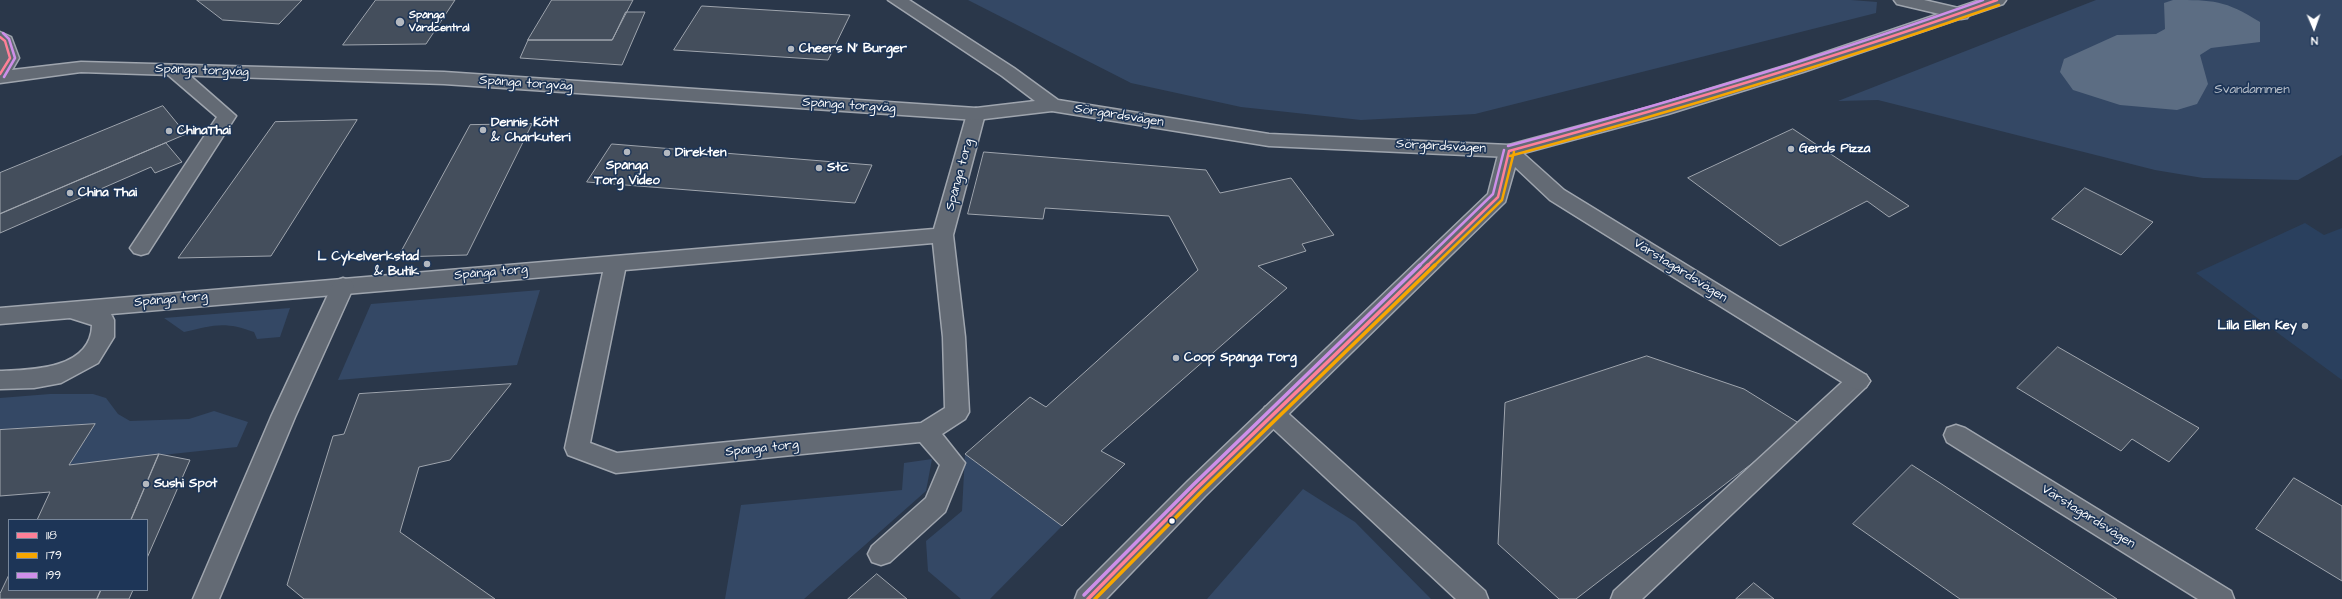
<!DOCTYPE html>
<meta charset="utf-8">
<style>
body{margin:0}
#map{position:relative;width:2342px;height:599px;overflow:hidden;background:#2a374a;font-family:"Architects Daughter",sans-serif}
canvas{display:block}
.legend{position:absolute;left:8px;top:519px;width:140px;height:72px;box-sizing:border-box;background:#1d3557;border:1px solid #77869a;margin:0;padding:5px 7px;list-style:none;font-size:12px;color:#fff}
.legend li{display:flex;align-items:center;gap:8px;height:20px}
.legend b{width:20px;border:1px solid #77869a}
.north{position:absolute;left:2294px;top:8px;width:40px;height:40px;-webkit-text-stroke:3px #1d3557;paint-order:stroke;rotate:178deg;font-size:11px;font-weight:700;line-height:16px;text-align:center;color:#fff}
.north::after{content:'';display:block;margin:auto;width:14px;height:18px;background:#fff;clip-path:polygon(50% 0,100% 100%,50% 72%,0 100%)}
</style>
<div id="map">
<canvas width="2342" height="599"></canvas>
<ul class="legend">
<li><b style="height:5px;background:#ff8098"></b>118</li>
<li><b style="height:5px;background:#f7a600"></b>179</li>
<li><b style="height:5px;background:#ce8fe9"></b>199</li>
</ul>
<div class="north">N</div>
</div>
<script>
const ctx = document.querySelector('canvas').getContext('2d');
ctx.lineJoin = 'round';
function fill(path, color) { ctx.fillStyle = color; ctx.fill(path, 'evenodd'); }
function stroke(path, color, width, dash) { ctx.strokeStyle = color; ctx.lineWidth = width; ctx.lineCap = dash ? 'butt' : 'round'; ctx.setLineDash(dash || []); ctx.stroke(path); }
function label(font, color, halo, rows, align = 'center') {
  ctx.font = font + ' "Architects Daughter",sans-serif'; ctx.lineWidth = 3.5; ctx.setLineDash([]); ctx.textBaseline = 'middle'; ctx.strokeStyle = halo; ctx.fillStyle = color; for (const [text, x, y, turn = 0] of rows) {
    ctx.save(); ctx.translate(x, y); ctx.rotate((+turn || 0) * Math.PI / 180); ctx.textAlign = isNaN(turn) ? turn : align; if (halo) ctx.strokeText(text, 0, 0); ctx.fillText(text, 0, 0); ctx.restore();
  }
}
fill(new Path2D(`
 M2305 223 2324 235 2342 228V380L2196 273Z`), '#2a405e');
fill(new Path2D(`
 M968 0H1851L1877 2 1876 13 1475 114 1361 120 1241 107 1131 83Z
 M2096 0H2342V155L2298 180 2203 178 2155 170 1878 100 1838 101Z
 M540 290 517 365 338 380 371 304Z
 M290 308 280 337 257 339 254 332C225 321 213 325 184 332L164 318Z
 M50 394H93L106 398 118 414 130 421 189 419 214 411 248 422 237 447 69 465 94 424 0 430V398Z
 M965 454 1062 526 990 599H961L928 571 926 541 962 511Z
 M932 459 926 491 804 599H725L741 505 902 490 904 463Z
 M1303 489 1355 522 1431 599H1207Z`), '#344865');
fill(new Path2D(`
 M2173 0C2213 0 2225 0 2260 22V42L2211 48 2200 55 2208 84 2197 104 2177 110 2120 105 2073 90 2060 72 2064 59 2117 35 2156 34 2165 29 2164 3Z`), '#5c6d83');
const building = new Path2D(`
 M197 0H302L279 24 223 20Z
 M376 0H455L426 44 343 45Z
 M552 0H633L612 40H528Z
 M702 6 850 15 828 60 674 50Z
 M626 12H645L622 65 520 58 528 40H612Z
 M163 106 186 134 0 214V173Z
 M357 120 271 256 178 258 275 122Z
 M532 124 467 255 398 257 470 125Z
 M1793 129 1909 206 1889 217 1867 201 1780 246 1688 178Z
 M166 143 182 162 155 173 151 167 0 233V214Z
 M612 144 872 165 855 203 587 182Z
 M984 152 1206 170 1220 193 1291 178 1334 235 1302 244 1306 251 1258 266 1287 288 1101 451 1125 464 1062 526 965 454 1030 397 1046 407 1198 270 1169 216 1045 208 1043 219 968 214Z
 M2085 188 2153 222 2121 255 2052 219Z
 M2058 347 2199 428 2169 462 2132 439 2121 451 2017 388Z
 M1647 356 1744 389 1802 425 1576 599H1559L1498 544 1505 403Z
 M511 384 450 460 419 467 400 532 495 599H304L287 585 333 436 344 434 359 394Z
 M95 424 69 465 159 454 131 520H37L50 492 0 496V430Z
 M159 454 190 460 147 558V520H131Z
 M1912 465 1940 483 2117 599H1960L1853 524Z
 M2294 478 2342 506V581L2256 529Z
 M877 574 907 599H848Z
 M9 575V590H101L97 599H0V594Z
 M1754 583 1774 599H1736Z
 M101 590H133L129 599H97Z`);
fill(building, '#444e5c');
stroke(building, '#9fa5ae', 1);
const service = new Path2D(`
 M173 65 179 66 236 116 148 253 141 255 134 253 130 248 217 117 167 74 164 70 167 66Z
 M976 108 983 110 985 114 953 235 965 337 969 412 965 419 942 434 965 463 945 512 890 562 881 565 872 562 868 554 872 546 926 498 940 465 920 442 616 473 568 455 565 448 603 272 111 314 114 320V337L98 363 61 383 34 388 0 389V371C32 370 91 369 92 325L70 318 0 324V308L934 229 967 114 969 110ZM933 243 943 337 945 408 921 423 617 453 590 443 625 270Z
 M1858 372 1866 375 1870 381 1866 387 1642 599H1611L1614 591 1850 375Z
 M1273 405 1281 407 1485 591 1488 599H1456L1265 421 1261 414 1265 407Z`);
const pedestrian = new Path2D(`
 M343 278 351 281 354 286 295 417 219 599H193L271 417 332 286 335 281Z`);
const minor = new Path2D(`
 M1894 0H1924L1967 10 1970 14 1967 18 1961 19 1897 4Z
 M1509 145 1516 147 1564 190 1866 375 1870 381 1866 387 1858 390 1850 387 1550 200 1515 167 1505 202 1205 496 1106 599H1075L1078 591 1187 482 1488 194 1499 151 1502 147Z
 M1956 425 1965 428 2231 591 2234 599H2198L1947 442 1944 435 1947 428Z`);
const tertiary = new Path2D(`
 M888 0H909L1014 68 1058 100 1269 134 1509 145 1654 106 1791 64 1980 0H2006L2003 4 1803 72 1668 114 1509 157 1269 146 1052 111 976 120 444 84 81 72 0 83V32L11 37 19 58 12 70 81 62 444 72 976 108 1035 101 1002 76Z`);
stroke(service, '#9fa5ae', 3);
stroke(pedestrian, '#9fa5ae', 3);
stroke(minor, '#9fa5ae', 3);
stroke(tertiary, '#9fa5ae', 3);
fill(service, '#636a74');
fill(pedestrian, '#636a74');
fill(minor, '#636a74');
fill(tertiary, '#636a74');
stroke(new Path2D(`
 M0 37 5 41 10 58 0 74
 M1509 151C1673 106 1836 58 1997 0
 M1427 266 1498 197 1509 151`), '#ff8098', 2.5);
stroke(new Path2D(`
 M1088 599 1196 489 1428 265`), '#ff8098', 3.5);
stroke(new Path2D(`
 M1510 156C1675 111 1838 62 1999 5
 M1434 266 1502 200 1514 152`), '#f7a600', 2.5);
stroke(new Path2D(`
 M1095 599 1200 493 1435 265`), '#f7a600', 3.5);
stroke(new Path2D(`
 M3 33 9 39 15 58 4 77
 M1508 146C1668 103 1827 56 1983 0
 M1419 266 1493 194 1504 150`), '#ce8fe9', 2.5);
stroke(new Path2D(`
 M1084 595 1193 485 1420 265`), '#ce8fe9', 3.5);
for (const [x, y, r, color] of [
 [400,22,5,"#b4b9c0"],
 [791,49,4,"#b4b9c0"],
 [483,130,4,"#b4b9c0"],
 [169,131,4,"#b4b9c0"],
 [1791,149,4,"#b4b9c0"],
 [627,152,4,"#b4b9c0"],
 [667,153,4,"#b4b9c0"],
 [819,168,4,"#b4b9c0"],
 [70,193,4,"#b4b9c0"],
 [427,264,4,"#b4b9c0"],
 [2305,326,4,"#b4b9c0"],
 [1176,358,4,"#b4b9c0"],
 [146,484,4,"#b4b9c0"],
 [1172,521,3.5,"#fff"]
]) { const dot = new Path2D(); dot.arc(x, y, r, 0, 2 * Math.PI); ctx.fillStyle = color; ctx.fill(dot); stroke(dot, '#1d3557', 1.5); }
label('bold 11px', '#fff', '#1d3557', [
 ["Spånga",409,16],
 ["Vårdcentral",409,29]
], 'left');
label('bold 13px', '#fff', '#1d3557', [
 ["Cheers N’ Burger",799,49],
 ["Dennis Kött",491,123],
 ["& Charkuteri",491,138],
 ["ChinaThai",177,131],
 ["Gerds Pizza",1799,149],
 ["Direkten",675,153],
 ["Spånga",627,166,"center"],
 ["Torg Video",627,181,"center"],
 ["Stc",827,168],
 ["China Thai",78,193],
 ["L Cykelverkstad",419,257,"right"],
 ["& Butik",419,272,"right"],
 ["Lilla Ellen Key",2297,326,"right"],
 ["Coop Spånga Torg",1184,358],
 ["Sushi Spot",154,484]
], 'left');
label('13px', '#fff', '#1d3557', [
 ["Spånga torgväg",202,71,2],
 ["Spånga torgväg",526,84,4],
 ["Spånga torgväg",849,106,4],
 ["Sörgårdsvägen",1119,116,9],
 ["Sörgårdsvägen",1441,147,3],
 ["Spånga torg",960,175,-75],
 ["Värstagårdsvägen",1680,271,32],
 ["Spånga torg",491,273,-5],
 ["Spånga torg",171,300,-5],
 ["Spånga torg",762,449,-6],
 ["Värstagårdsvägen",2088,517,32]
]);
label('13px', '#b9c0ca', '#1d3557', [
 ["Svandammen",2252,90]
]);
</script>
